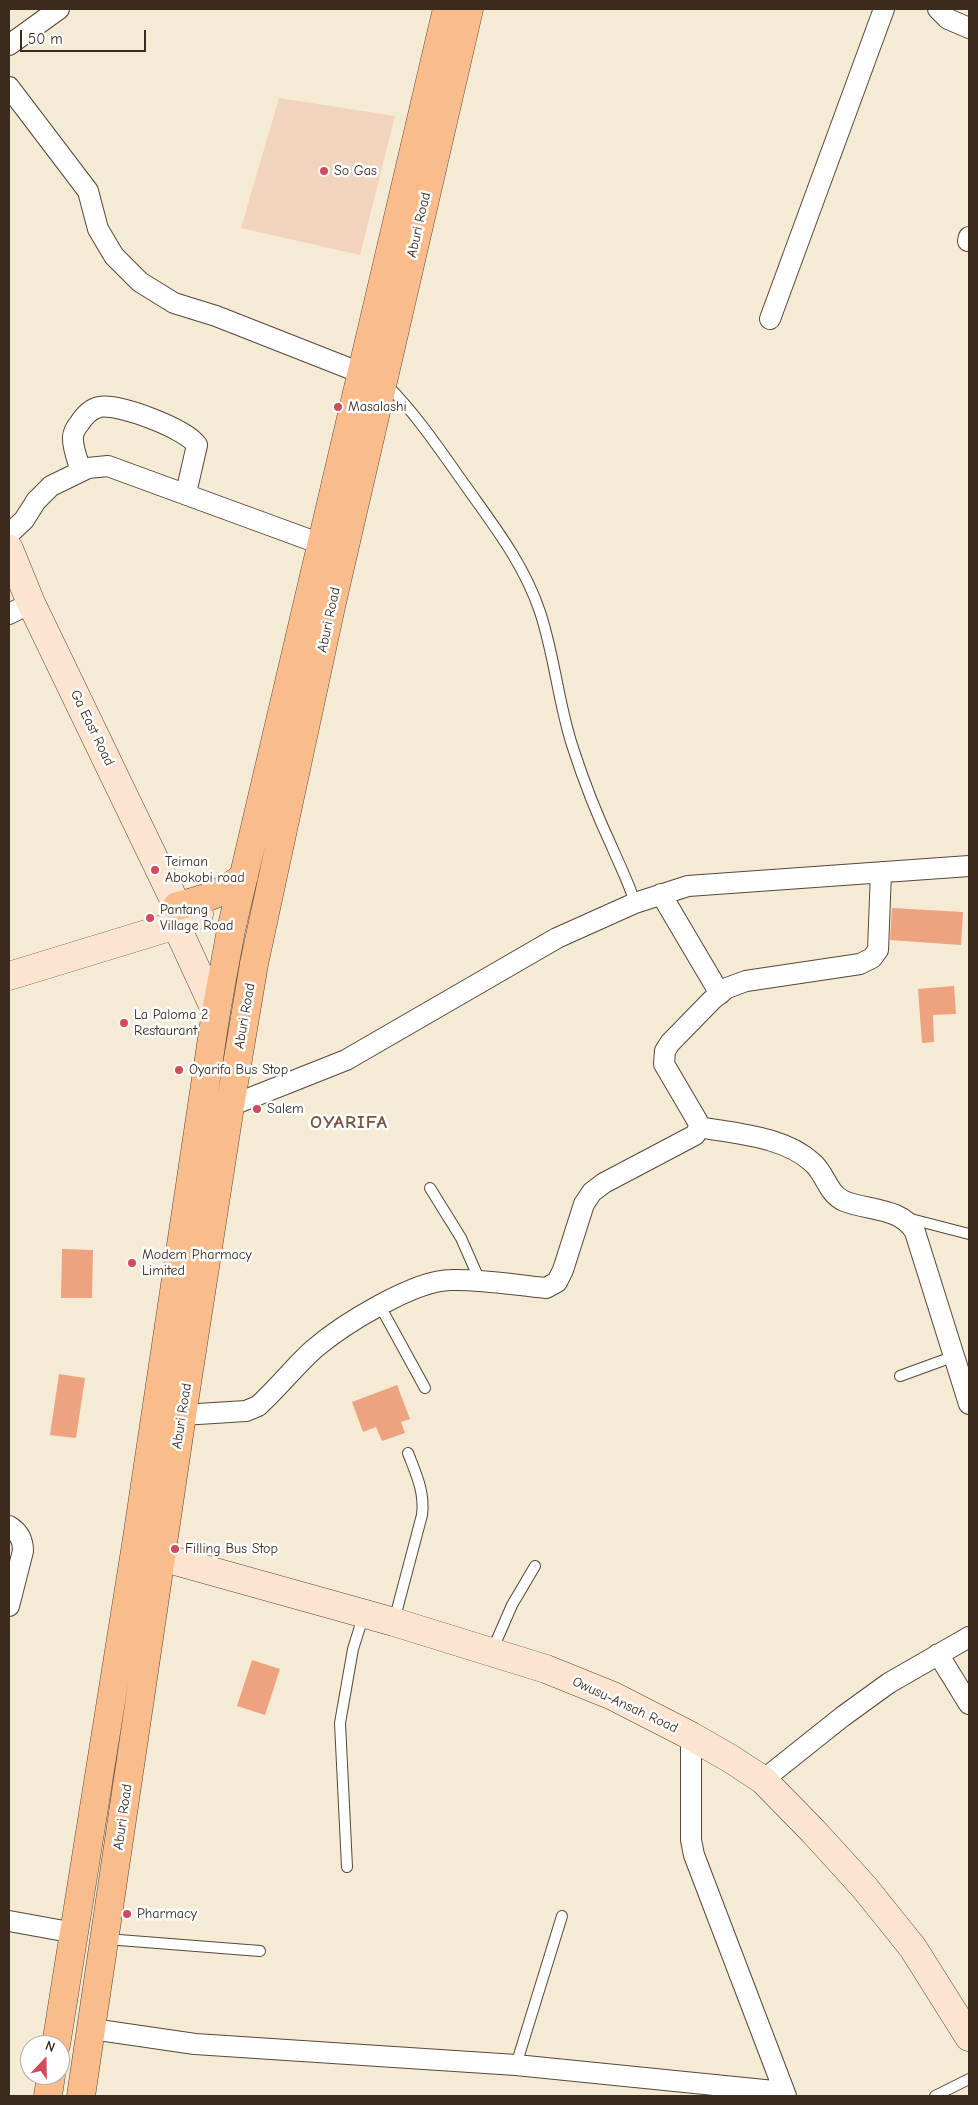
<!DOCTYPE html>
<style>
body{margin:0}
#map{position:relative;width:978px;height:2105px;overflow:hidden;background:#f5ead4;font-family:"Comic Neue",sans-serif}
canvas{display:block}
.frame{position:absolute;inset:0;border:10px solid #3b2a1e;pointer-events:none}
.north{position:absolute;left:20px;top:2035px;width:50px;height:50px;box-sizing:border-box;background:#fff;border:1px solid #b1aaa5;border-radius:50%;rotate:21deg;font-size:14px;font-weight:700;line-height:20px;text-align:center;color:#3b2a1e}
.north::after{content:'';display:block;margin:auto;width:18px;height:22px;background:#d1495b;clip-path:polygon(50% 0,100% 100%,50% 72%,0 100%)}
.scale{position:absolute;left:20px;top:30px;width:126px;height:22px;box-sizing:border-box;border:2px solid #3b2a1e;border-top:0;padding-left:6px;font-size:15px;line-height:18px;white-space:nowrap;color:#3b2a1e;-webkit-text-stroke:4px #fff;paint-order:stroke}
</style>
<div id="map">
<canvas width="978" height="2105"></canvas>
<div class="frame"></div>
<div class="north">N</div>
<div class="scale">50 m</div>
</div>
<script>
const ctx = document.querySelector('canvas').getContext('2d');
ctx.lineJoin = 'round';
function fill(path, color) { ctx.fillStyle = color; ctx.fill(path, 'evenodd'); }
function stroke(path, color, width, dash) { ctx.strokeStyle = color; ctx.lineWidth = width; ctx.lineCap = dash ? 'butt' : 'round'; ctx.setLineDash(dash || []); ctx.stroke(path); }
function label(font, color, halo, rows, align = 'center') {
  ctx.font = font + ' "Comic Neue",sans-serif'; ctx.lineWidth = 5; ctx.setLineDash([]); ctx.textBaseline = 'middle'; ctx.strokeStyle = halo; ctx.fillStyle = color; for (const [text, x, y, turn = 0] of rows) {
    ctx.save(); ctx.translate(x, y); ctx.rotate((+turn || 0) * Math.PI / 180); ctx.textAlign = isNaN(turn) ? turn : align; if (halo) ctx.strokeText(text, 0, 0); ctx.fillText(text, 0, 0); ctx.restore();
  }
}
fill(new Path2D(`
 M279 98 395 116 360 255 241 228Z`), '#f2d4be');
fill(new Path2D(`
 M892 908 963 912 961 945 890 940Z
 M954 986 956 1014 933 1015 934 1042 922 1043 918 989Z
 M62 1249 93 1250 92 1298H61Z
 M59 1374 85 1378 76 1438 50 1435Z
 M397 1385 410 1419 401 1422 405 1433 382 1441 376 1427 363 1432 352 1402Z
 M252 1660 280 1669 265 1715 237 1706Z`), '#eda280');
const lane = new Path2D(`
 M386 384C417 415 440 450 465 485 494 526 524 564 540 612 555 657 558 703 573 748 584 782 597 815 612 847 620 866 629 883 635 903
 M430 1188 461 1238 480 1281
 M907 1218 969 1234
 M380 1306 425 1388
 M900 1376 955 1356
 M394 1621 422 1515C425 1492 416 1474 408 1453
 M492 1651 512 1605 535 1566
 M347 1867 340 1723 353 1649 364 1614
 M106 1939 260 1951
 M516 2065 562 1916
 M935 2096 969 2079`);
const street = new Path2D(`
 M938 9 948 19 969 28
 M9 45 59 9
 M9 87 88 191 98 229 114 256 140 282 174 303 216 316 361 373
 M968 241 969 237
 M770 319 884 9
 M81 471C78 461 72 447 73 437 73 433 76 427 79 424 84 416 91 409 99 407 119 403 186 429 197 445L186 493
 M9 534 24 520 36 501 51 486 88 468 108 466 321 544
 M9 614 31 603
 M661 894 720 994
 M230 1106 346 1060 557 938 635 903 688 886 969 866
 M699 1127C736 1134 784 1136 813 1163 826 1175 828 1194 844 1201 868 1211 901 1207 915 1232L969 1404
 M182 1415 246 1411 258 1406C278 1388 294 1367 314 1349 342 1325 414 1280 451 1280 482 1279 515 1285 546 1288L557 1282 563 1270 584 1204 592 1192 604 1183 695 1135 699 1127 698 1122 664 1064 665 1051 670 1043 712 1000 727 988 746 981 860 964 872 958 878 950 881 872
 M9 1526C19 1532 23 1539 23 1551L9 1606
 M938 1654 969 1704
 M691 1736V1840L694 1855 786 2096
 M763 1780 842 1717 889 1683 969 1637
 M9 1921 75 1933
 M92 2029 195 2044 516 2065 784 2092`);
const secondary = new Path2D(`
 M9 549 31 603 177 906 176 925 216 1012
 M9 976 176 925 199 914
 M161 1557 394 1622 546 1669 613 1696 691 1736 731 1759 763 1780 813 1831 864 1887 913 1948 969 2037`);
const highway = new Path2D(`
 M177 906C202 900 225 893 244 876
 M56 2045 136 1545 216 1012 231 930 447 9
 M48 2096 51 2075
 M81 2096 182 1415 230 1106 254 964 332 602 469 9`);
stroke(lane, '#574739', 12);
stroke(street, '#574739', 22);
stroke(secondary, '#574739', 29);
stroke(highway, '#574739', 29);
stroke(lane, '#fff', 10);
stroke(street, '#fff', 20);
stroke(secondary, '#fde4d1', 28);
stroke(highway, '#fabc8b', 28);
for (const [x, y, r, color] of [
 [324,171,5,"#d1495b"],
 [338,407,5,"#d1495b"],
 [155,870,5,"#d1495b"],
 [150,918,5,"#d1495b"],
 [124,1023,5,"#d1495b"],
 [179,1070,5,"#d1495b"],
 [257,1109,5,"#d1495b"],
 [132,1263,5,"#d1495b"],
 [175,1549,5,"#d1495b"],
 [127,1914,5,"#d1495b"]
]) { const dot = new Path2D(); dot.arc(x, y, r, 0, 2 * Math.PI); ctx.fillStyle = color; ctx.fill(dot); stroke(dot, '#fff', 2); }
label('14px', '#3b2a1e', '#fff', [
 ["So Gas",334,171],
 ["Masalashi",348,407],
 ["Teiman",165,862],
 ["Abokobi road",165,878],
 ["Pantang",160,910],
 ["Village Road",160,926],
 ["La Paloma 2",134,1015],
 ["Restaurant",134,1031],
 ["Oyarifa Bus Stop",189,1070],
 ["Salem",267,1109],
 ["Modem Pharmacy",142,1255],
 ["Limited",142,1271],
 ["Filling Bus Stop",185,1549],
 ["Pharmacy",137,1914]
], 'left');
label('14px', '#3b2a1e', '#fff', [
 ["Aburi Road",419,225,-77],
 ["Aburi Road",329,620,-78],
 ["Ga East Road",92,728,64],
 ["Aburi Road",245,1016,-80],
 ["Aburi Road",182,1416,-81],
 ["Owusu-Ansah Road",625,1705,25],
 ["Aburi Road",123,1817,-82]
]);
ctx.letterSpacing = '1px';
label('bold 19px', '#795440', '#fff', [
 ["OYARIFA",349,1123]
]);
ctx.letterSpacing = '0px';
</script>
